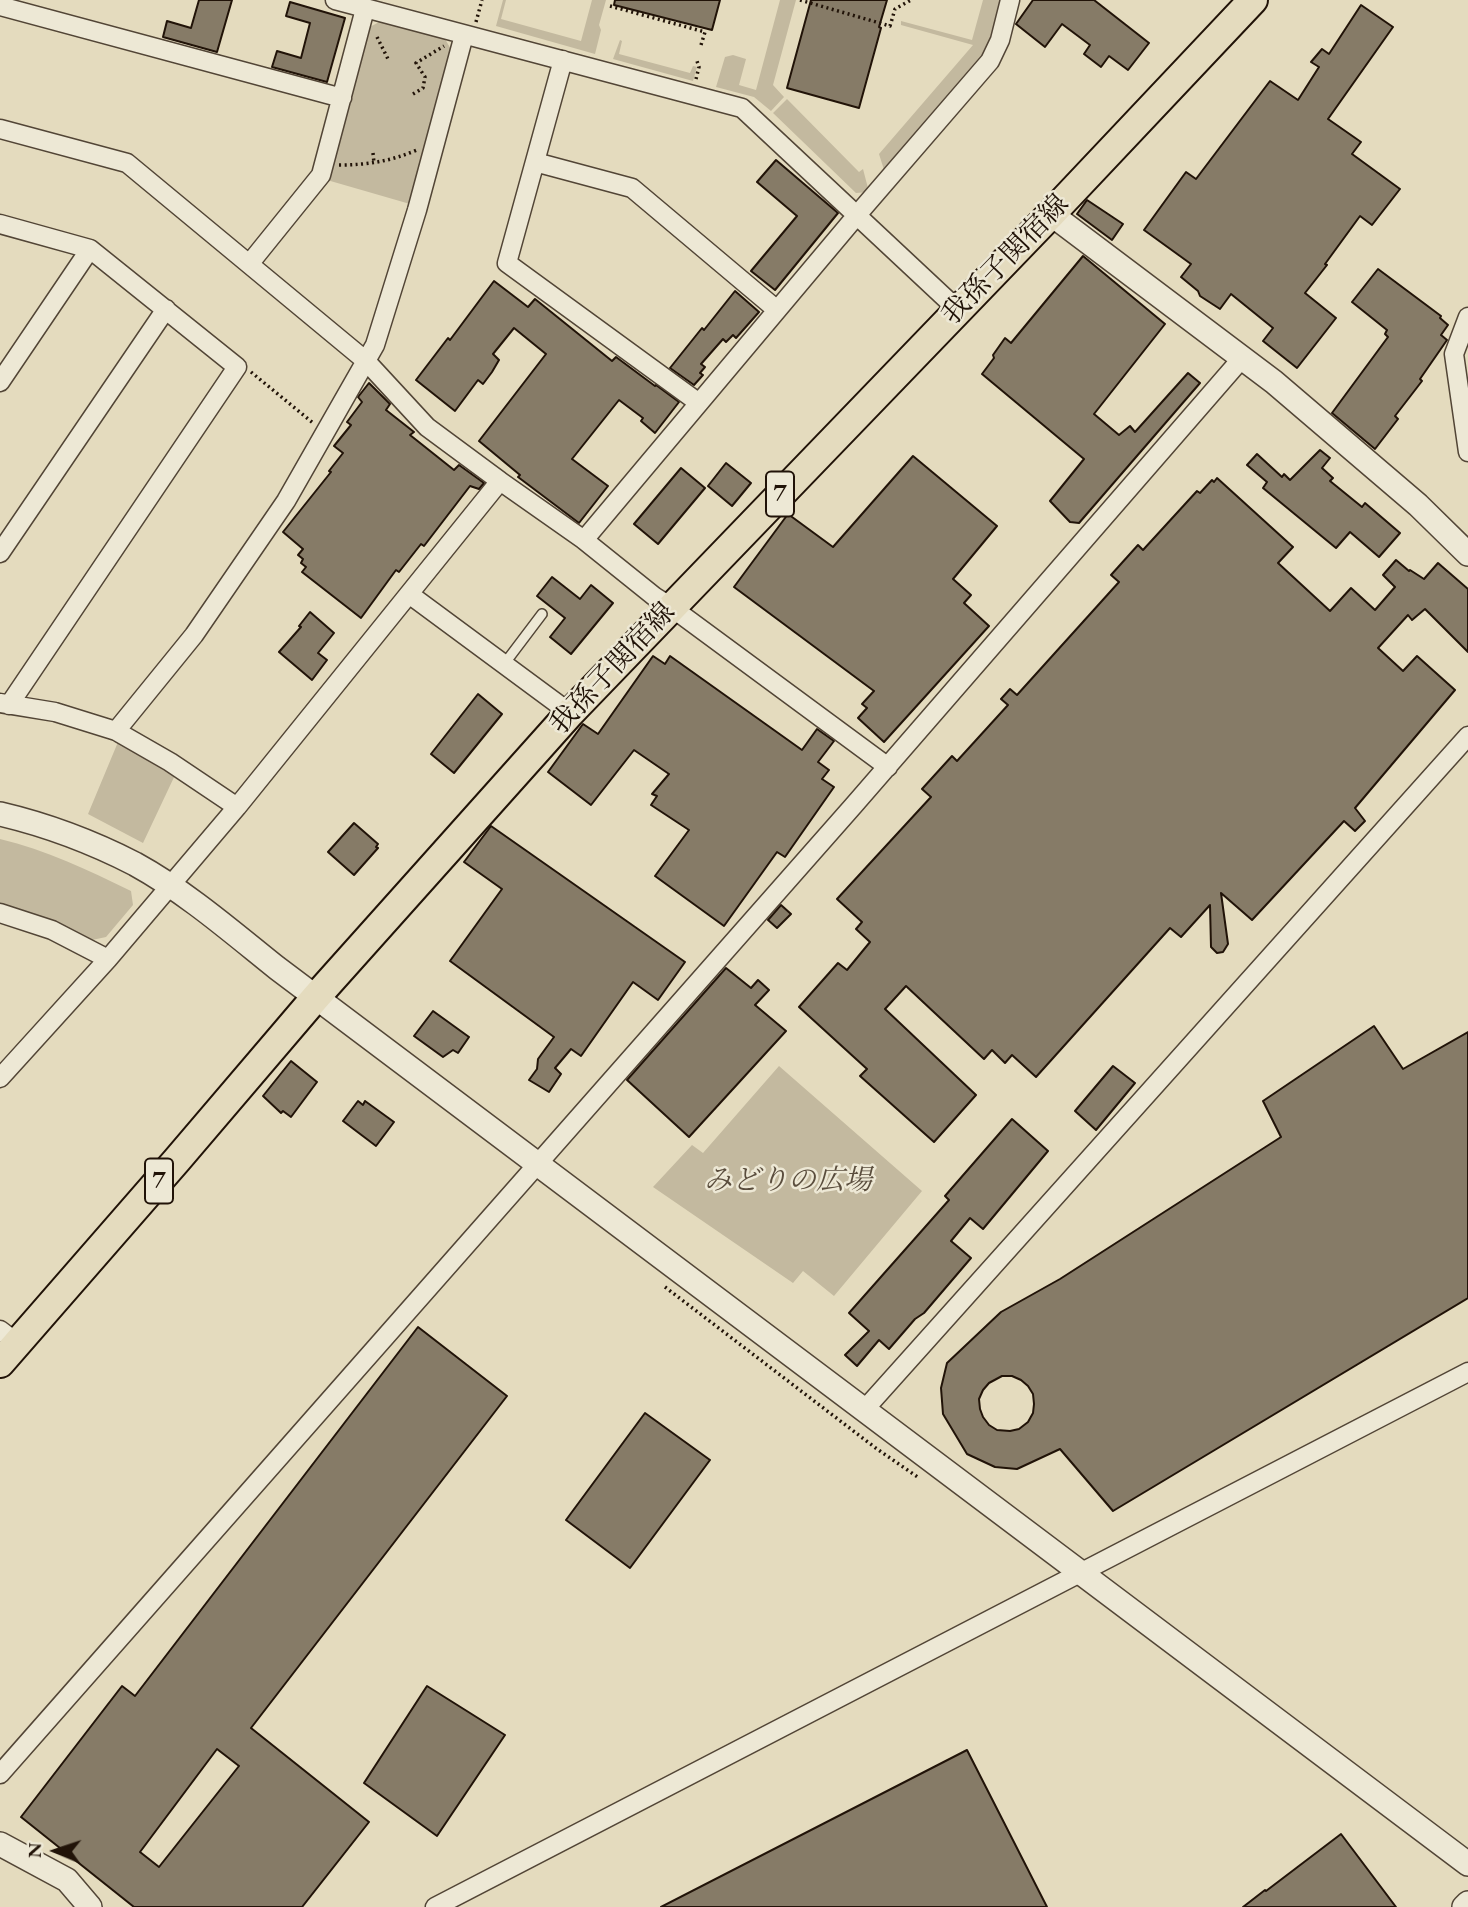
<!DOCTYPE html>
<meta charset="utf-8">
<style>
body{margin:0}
#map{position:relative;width:1468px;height:1907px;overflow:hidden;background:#e4dbbe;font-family:"EB Garamond",serif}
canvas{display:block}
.north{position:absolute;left:21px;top:1816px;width:70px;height:70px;-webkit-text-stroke:5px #ede8d5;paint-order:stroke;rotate:272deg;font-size:19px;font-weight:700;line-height:28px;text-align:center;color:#211308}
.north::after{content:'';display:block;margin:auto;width:24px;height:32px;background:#211308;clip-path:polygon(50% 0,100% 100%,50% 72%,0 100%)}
</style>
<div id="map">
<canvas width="1468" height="1907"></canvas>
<div class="north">N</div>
</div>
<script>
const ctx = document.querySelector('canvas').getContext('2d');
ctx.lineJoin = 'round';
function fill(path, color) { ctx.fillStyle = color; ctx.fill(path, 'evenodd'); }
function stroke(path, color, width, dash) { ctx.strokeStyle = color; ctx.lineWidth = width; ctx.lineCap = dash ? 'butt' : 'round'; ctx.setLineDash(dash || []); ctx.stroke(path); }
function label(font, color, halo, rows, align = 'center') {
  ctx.font = font + ' "EB Garamond","Noto Serif JP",serif'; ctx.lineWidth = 5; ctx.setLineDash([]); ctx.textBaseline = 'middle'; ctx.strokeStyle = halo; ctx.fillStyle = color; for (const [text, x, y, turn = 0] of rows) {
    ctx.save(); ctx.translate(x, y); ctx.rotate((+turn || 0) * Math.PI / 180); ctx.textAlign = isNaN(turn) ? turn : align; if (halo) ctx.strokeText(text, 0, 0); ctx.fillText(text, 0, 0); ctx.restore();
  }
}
fill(new Path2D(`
 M503 0H506L501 19 581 41 592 0H606L599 25 601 30 595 54 496 26Z
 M780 0H796L773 85 784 97 771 111 754 97 716 87 725 57 733 55 746 59 739 85 756 90Z
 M983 0H1002L990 42 984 54 885 173 879 154 973 45 901 25V21L972 40Z
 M381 21 445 39 452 51 410 204 327 180 368 28Z
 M620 40 622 41 619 54 690 73 693 66 697 67 693 81 613 59Z
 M787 99 859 172 863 169 869 192 856 193 773 113Z
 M118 742 176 773 143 843 88 814Z
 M0 839C46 850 88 870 131 891L133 905 106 937 92 940 55 923 0 904Z
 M779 1066 922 1191 834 1296 803 1271 793 1283 653 1187 692 1145 703 1153Z`), '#c3b99f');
const building = new Path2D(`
 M199 0H232L217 52 163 37 167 21 191 28Z
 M615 0H720L712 30 614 5Z
 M811 0H887L879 27 881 28 859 108 787 88Z
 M1033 0H1094L1149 43 1128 70 1109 56 1101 67 1084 54 1090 45 1062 24 1045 47 1016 24Z
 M290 2 345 18 327 82 272 67 277 51 301 58 310 23 286 16Z
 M1361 5 1393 27 1328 119 1361 142 1352 154 1400 189 1372 225 1360 216 1325 264 1327 265 1305 293 1336 318 1297 368 1263 341 1273 328 1231 294 1220 309 1200 296 1198 291 1181 277 1191 264 1144 230 1186 172 1196 179 1270 81 1298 100 1319 67 1311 62 1322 49 1329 54Z
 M776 160 838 213 775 290 751 271 797 216 757 182Z
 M1087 200 1123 224 1112 240 1077 214Z
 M1083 256 1165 324 1094 414 1119 435 1130 426 1135 432 1188 373 1200 383 1079 523 1070 522 1050 501 1084 459 982 374 994 358 993 355 1005 338 1011 343Z
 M1378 269 1441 316 1440 318 1448 325 1441 335 1447 340 1420 379 1422 381 1395 416 1398 419 1375 449 1332 413 1388 337 1385 334 1387 330 1352 302Z
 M494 281 528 307 535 299 612 361 616 357 655 386 656 385 679 402 655 433 641 421 643 418 619 400 572 459 608 486 579 523 518 477 520 475 479 441 546 354 514 328 493 354 499 360 492 372 483 384 478 380 455 411 416 380 448 338 450 340Z
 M735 291 759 312 736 338 733 335 726 342 723 339 701 364 705 367 700 373 703 375 694 385 670 368 702 328 704 330Z
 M369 383 390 404 386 410 414 432 410 435 454 470 459 465 484 483 479 489 470 486 424 546 421 544 399 572 396 570 361 618 302 572 306 567 301 563 303 559 298 555 303 549 283 532 331 472 329 471 343 453 334 446 351 425 347 422 362 402 358 397Z
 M1320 450 1330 458 1322 468 1333 478 1330 481 1362 507 1365 503 1400 533 1379 557 1350 532 1336 548 1263 488 1267 482 1247 465 1257 454 1282 477 1284 474 1290 480Z
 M913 456 997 526 953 579 971 595 964 603 989 626 884 742 858 718 867 708 862 704 874 691 734 587 788 514 833 547Z
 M726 463 751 483 732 506 708 486Z
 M681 468 705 488 658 544 634 524Z
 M1217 478 1293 547 1278 563 1330 611 1351 588 1375 610 1395 587 1383 575 1396 560 1409 571 1410 570 1424 579 1438 563 1468 589V652L1425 609 1412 620 1408 615 1378 648 1403 671 1417 656 1455 690 1355 808 1365 821 1355 831 1344 821 1252 920 1221 893 1228 944 1223 952 1217 953 1211 947 1210 905 1181 937 1170 928 1036 1077 1012 1055 1005 1063 992 1050 984 1059 906 986 885 1009 976 1095 934 1142 860 1076 867 1069 799 1007 838 963 847 970 870 942 856 929 862 922 837 899 931 797 922 789 952 756 957 761 1008 705 1001 699 1010 689 1017 695 1119 582 1111 575 1138 545 1143 550 1197 491 1200 493 1212 480 1214 482Z
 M552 577 580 599 591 585 613 603 571 654 550 637 565 618 537 596Z
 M310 612 334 633 318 653 327 660 312 680 279 652 301 627 299 626Z
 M653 656 665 664 670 656 802 750 817 729 834 741 818 762 829 770 822 779 834 787 785 857 777 852 724 926 655 876 689 830 651 805 657 796 652 794 669 774 634 750 591 805 548 772 583 724 598 734Z
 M478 694 502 714 454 773 431 754Z
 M354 823 378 844 376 847 378 848 354 875 328 852Z
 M491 826 685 962 658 1000 633 982 581 1056 571 1049 555 1068 561 1074 549 1092 529 1080 537 1069 538 1059 554 1037 450 961 502 889 464 862Z
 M781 905 791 914 777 928 768 920Z
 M726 968 751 988 758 980 769 990 755 1005 786 1031 689 1137 627 1080Z
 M433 1011 469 1037 458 1053 453 1050 443 1057 414 1036Z
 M1374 1026 1403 1069 1468 1032V1298L1113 1511 1060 1449 1017 1469 995 1467 967 1454 943 1414 941 1388 947 1363 1001 1312 1060 1279 1281 1137 1263 1101ZM1002 1376H1012L1021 1380 1028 1386 1033 1394 1034 1404 1033 1413 1028 1422 1019 1429 1010 1431 997 1430 989 1425 983 1417 980 1409 979 1399 983 1390 989 1383Z
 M291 1061 317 1082 291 1117 283 1111 281 1113 263 1096Z
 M1113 1066 1135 1083 1096 1130 1075 1111Z
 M358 1101 363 1105 365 1101 394 1122 376 1146 343 1121Z
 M1012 1119 1048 1151 983 1229 970 1218 951 1241 971 1258 924 1313 915 1319 889 1349 879 1340 857 1366 845 1355 869 1331 849 1313 949 1200 945 1196Z
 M418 1327 507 1396 251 1728 369 1822 302 1907H134L21 1817 122 1686 135 1696ZM217 1749 239 1766 159 1867 140 1852Z
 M645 1413 710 1460 630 1568 566 1520Z
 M427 1686 505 1735 437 1836 364 1783Z
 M967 1750 1047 1907H661Z
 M1341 1834 1396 1907H1243L1265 1890 1266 1891Z`);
fill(building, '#867b67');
stroke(building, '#211308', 2);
const service = new Path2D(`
 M505 663 542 614`);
const minor = new Path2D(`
 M335 0 742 108 958 310
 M0 6 342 98
 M563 60 507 263 699 403
 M0 129 127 163 366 361 427 427 500 481 584 540 655 597 671 607 888 767
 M535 162 632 188 777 310
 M0 224 90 249 237 367 9 705
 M250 263 321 175 365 9
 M1468 317 1454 354 1468 452
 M0 382 90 249
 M584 540 857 215 990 61 1000 40 1010 0
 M0 553 166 309
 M409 594 570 713
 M0 703 55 712 116 731 170 762 237 807
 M116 731 194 635 286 501 375 345 417 210 464 35
 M0 913 52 930 108 959
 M0 1078 108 959 237 807 500 481
 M0 1330 17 1343
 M865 1409 1468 736
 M0 1774 854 805 1243 357
 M435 1907 1468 1372`);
const tertiary = new Path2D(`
 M1051 214 1274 382 1418 505 1468 554
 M0 814C47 825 92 842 135 864 186 892 232 932 277 968L1468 1864
 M0 1844 67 1880 90 1907
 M1464 1907 1468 1903`);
const primary = new Path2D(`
 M0 1363 177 1160 316 997 570 713 1051 214 1253 0`);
stroke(service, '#524536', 12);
stroke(minor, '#524536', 21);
stroke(tertiary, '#524536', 26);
stroke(primary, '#211308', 32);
stroke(new Path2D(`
 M800 0 890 26 895 9 911 0
 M610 6 705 32 701 45
 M476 22 482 0
 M377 37 389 61
 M696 79 699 67 697 61
 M413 94 423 88 425 77 416 63 444 46
 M373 153 374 163
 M339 165C368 165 391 161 417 150
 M251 372 313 423
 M665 1287 877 1449 919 1478`), '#211308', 3.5, [2, 3.5]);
stroke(service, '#ede8d5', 9);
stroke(minor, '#ede8d5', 18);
stroke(tertiary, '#ede8d5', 23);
stroke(primary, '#e4dbbe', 28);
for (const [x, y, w] of [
 [780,494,28],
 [159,1181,28]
]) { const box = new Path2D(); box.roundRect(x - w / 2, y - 22.5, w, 45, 5); ctx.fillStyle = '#ede8d5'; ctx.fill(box); stroke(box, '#211308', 2); }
label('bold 26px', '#211308', null, [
 ["7",780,494],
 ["7",159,1181]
]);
label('28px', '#211308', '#ede8d5', [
 ["我孫子関宿線",1006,260,-46],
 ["我孫子関宿線",613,669,-47]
]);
label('italic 28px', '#5a4d3d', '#ede8d5', [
 ["みどりの広場",788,1181]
]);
</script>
